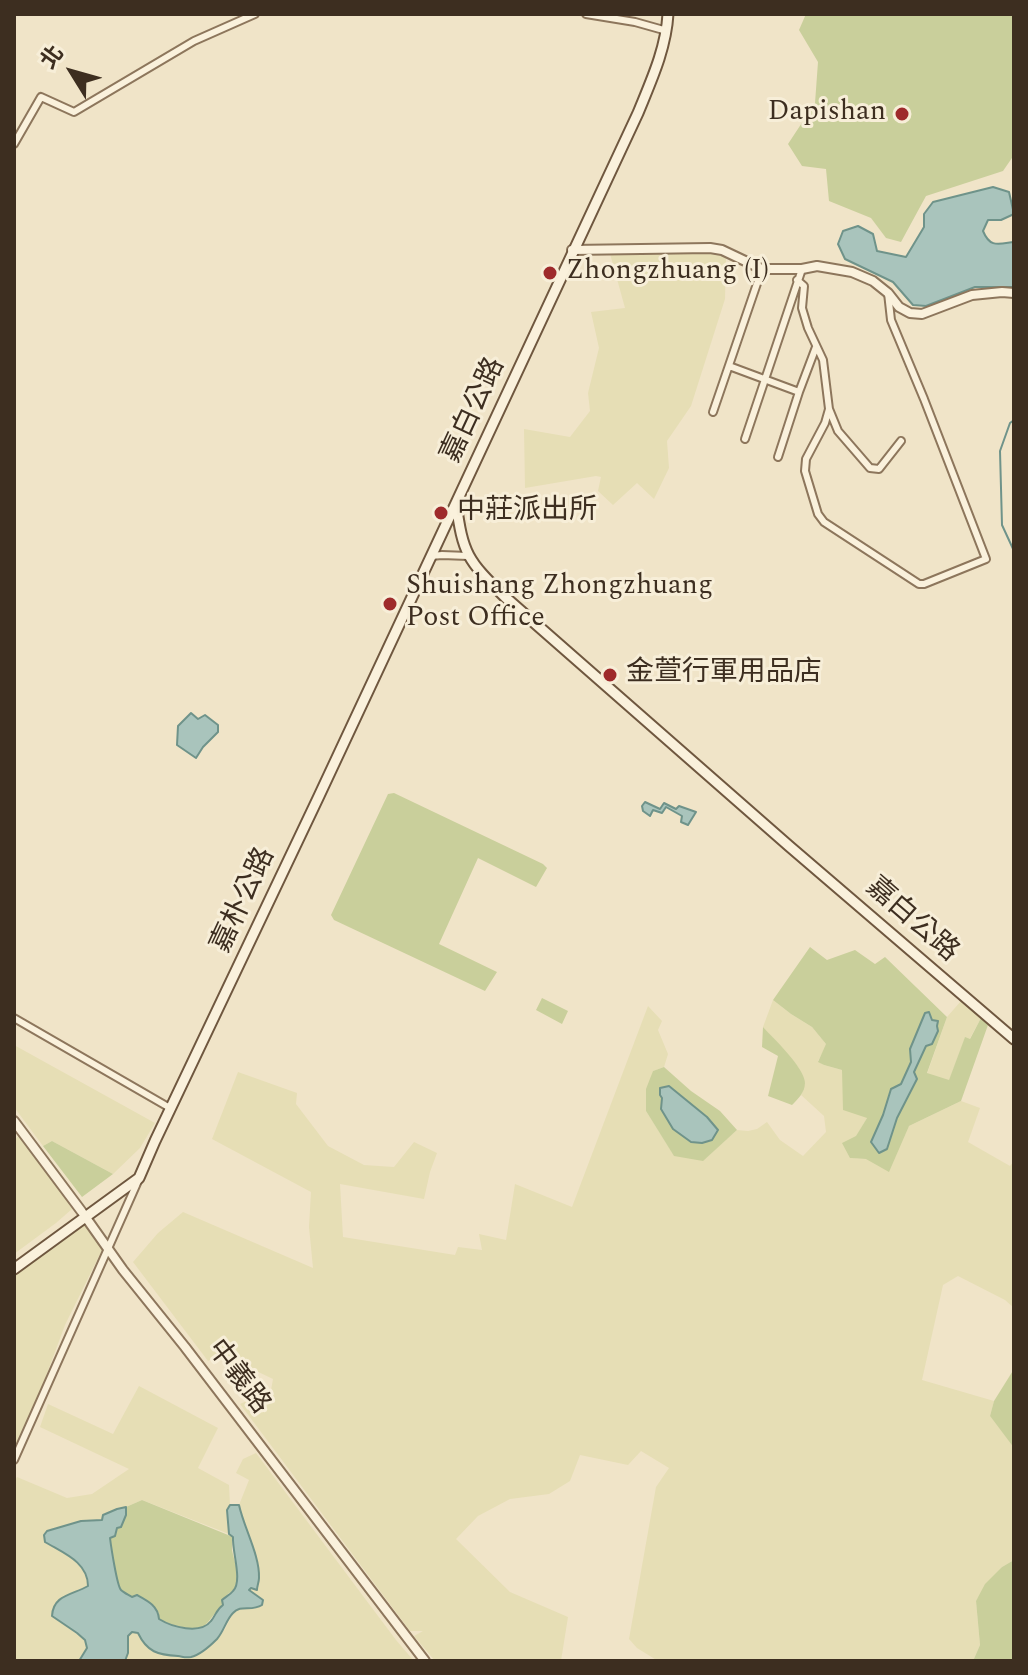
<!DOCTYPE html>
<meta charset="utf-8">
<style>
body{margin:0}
#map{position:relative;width:1028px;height:1675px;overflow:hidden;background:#f0e4c8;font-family:Spectral,"Noto Sans TC",serif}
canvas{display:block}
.frame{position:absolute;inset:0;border:16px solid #3d2e20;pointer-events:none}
.north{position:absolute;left:32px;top:32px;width:80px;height:80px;-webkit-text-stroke:6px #f7eed8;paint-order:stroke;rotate:307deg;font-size:22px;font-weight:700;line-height:32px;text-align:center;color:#3d2e20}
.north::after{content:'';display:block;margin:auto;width:28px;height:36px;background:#3d2e20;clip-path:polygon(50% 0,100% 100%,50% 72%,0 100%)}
</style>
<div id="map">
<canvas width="1028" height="1675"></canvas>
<div class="frame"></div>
<div class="north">北</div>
</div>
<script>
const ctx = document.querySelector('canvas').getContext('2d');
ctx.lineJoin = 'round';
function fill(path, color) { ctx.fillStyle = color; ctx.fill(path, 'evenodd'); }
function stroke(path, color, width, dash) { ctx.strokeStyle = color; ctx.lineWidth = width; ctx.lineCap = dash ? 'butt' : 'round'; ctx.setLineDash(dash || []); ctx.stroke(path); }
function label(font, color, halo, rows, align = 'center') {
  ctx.font = font + ' Spectral,"Noto Sans TC",serif'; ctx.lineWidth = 6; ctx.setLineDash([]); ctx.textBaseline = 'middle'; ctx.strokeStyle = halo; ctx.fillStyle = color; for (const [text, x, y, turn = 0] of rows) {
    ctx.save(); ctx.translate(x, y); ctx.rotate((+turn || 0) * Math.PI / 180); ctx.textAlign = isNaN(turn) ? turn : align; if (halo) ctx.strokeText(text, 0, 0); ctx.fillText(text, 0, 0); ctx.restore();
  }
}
fill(new Path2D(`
 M609 250 708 251 726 257 725 299 691 406 667 441 669 468 654 499 637 483 613 505 598 491 601 477 596 476 525 488 524 429 570 437 590 411 588 393 599 348 591 312 625 308Z
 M773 1000 791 1014 812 1027 827 1045 818 1061 824 1065 842 1070 867 1118 856 1137 851 1158 866 1159 909 1126 961 1101 980 1108 968 1142 1010 1166 1014 1161V1308L1005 1300 958 1276 943 1285 922 1380 994 1401 990 1416 1014 1448V1560L1002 1567 976 1601 980 1645 973 1661H658L637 1648 629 1639 656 1487 669 1468 641 1451 628 1465 580 1455 570 1481 549 1494 510 1499 478 1516 456 1539 510 1592 568 1617 561 1661 459 1659 458 1661H435L414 1636 423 1631H410L240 1404 271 1390 273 1379 221 1354 208 1361 133 1262 158 1233 183 1212 313 1268 309 1227 311 1192 212 1139 238 1072 297 1093 296 1104 328 1146 364 1165 394 1167 414 1142 437 1153 430 1172 424 1199 340 1184 343 1237 455 1255 458 1247 482 1250 479 1234 506 1240 515 1184 572 1207 648 1006 662 1021 658 1030 668 1054 664 1067 653 1071 646 1111 674 1155 703 1160 737 1130 748 1131 757 1129 767 1122 780 1140 803 1156 826 1132 824 1116 801 1095 805 1084 798 1067 763 1027Z
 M961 1001 981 1018 969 1040 965 1038 949 1081 927 1074 947 1017Z
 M14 1045 155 1123 140 1148 113 1174 52 1141 43 1146 14 1107Z
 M20 1134 44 1163 72 1209 56 1223 14 1254V1141Z
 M84 1223 103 1248 65 1325 39 1395 14 1449V1271Z
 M139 1386 218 1428 198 1468 229 1485 230 1505 227 1510 229 1534 142 1500 126 1507 117 1509 102 1520 81 1565 88 1576V1586L79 1591 52 1616 85 1640 87 1648 79 1661H14V1483L17 1477 67 1498 92 1494 129 1469 40 1427 48 1404 113 1434Z
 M256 1453 396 1640 414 1661H125L128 1653V1635L132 1632 138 1633 142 1641 170 1656 186 1658 207 1648 214 1642 225 1629 234 1611 240 1608H247L263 1600 249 1590 251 1588 258 1589 259 1580 253 1547 243 1523 239 1505 249 1480 236 1473 243 1459Z`), '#e6deb5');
fill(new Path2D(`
 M806 14H1014V155L1003 171 926 196 901 242 886 238 871 218 829 201 826 169 802 166 788 144 815 103 818 62 799 30Z
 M394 793 543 864 547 868 536 887 478 858 439 944 497 972 485 991 334 920 331 915 388 794Z
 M810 947 827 960 855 950 875 964 885 957 947 1017 927 1073 949 1080 965 1037 970 1039 981 1018 988 1025 961 1101 909 1126 889 1172 866 1159 850 1158 842 1143 856 1136 867 1118 843 1110 842 1070 824 1065 818 1062 826 1044 812 1027 791 1014 773 1000Z
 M542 998 568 1011 562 1024 536 1010Z
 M763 1027C773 1038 805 1068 805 1083 805 1092 798 1099 792 1105L768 1096 778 1056 762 1047Z
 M664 1067 691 1091 720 1111 737 1130 703 1161 674 1156 646 1111V1089L653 1071Z
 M52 1141 113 1174 82 1197 43 1146Z
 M1014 1369V1448L990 1416 994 1401Z
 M142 1500 233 1537C232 1539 232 1548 232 1550 235 1566 245 1584 228 1594 225 1601 222 1605 217 1611 202 1629 204 1632 178 1626 170 1624 166 1623 159 1619V1613C149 1607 126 1597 119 1589 116 1584 110 1544 110 1537L115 1535C117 1525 126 1518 126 1507Z
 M1014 1560V1661H973L980 1645 976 1601 985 1584 1002 1567Z`), '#c9cf9b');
const water = new Path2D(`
 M993 187 1009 192 1014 214 1001 220H988L983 231C990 248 998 244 1014 242V287H975L926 306 913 305 893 282 845 259 838 244 843 231 858 226 873 234 877 251 906 257 924 227V214L933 202Z
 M191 713 198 719 205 715 218 725V732L203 747 196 758 177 745 178 726Z
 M645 802 660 809 664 803 676 809 679 806 696 812 688 825 681 822 682 816 666 807 662 813 653 810 650 816 643 811 642 806Z
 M929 1012 932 1020 938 1021 937 1026 938 1031 932 1044 926 1046 914 1072 917 1079 897 1118 887 1149 879 1153 871 1142 883 1115 891 1089 901 1084 911 1062 910 1049 925 1013Z
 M669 1086 707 1117 718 1130 712 1140 702 1143 691 1142 673 1129 661 1109 662 1098 660 1095V1088Z
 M230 1505H239C244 1528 260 1556 259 1578 259 1582 257 1586 257 1590L251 1588 249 1590 263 1600 262 1605C251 1612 241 1604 233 1613 226 1620 224 1631 217 1639 210 1646 200 1655 191 1657 185 1658 184 1657 178 1656 158 1655 147 1652 138 1633L132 1632 128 1636V1653L125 1661H79L87 1648 85 1640 77 1633 52 1616C53 1595 72 1595 88 1586 88 1562 63 1553 45 1542L44 1535 47 1531 81 1521 102 1520 103 1515 117 1509 126 1507V1515L121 1527 117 1528 115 1536 110 1538C111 1546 117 1586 121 1590 124 1593 129 1595 132 1597L137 1595C148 1601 158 1606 159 1619 172 1627 200 1635 211 1621 216 1615 216 1610 223 1605L222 1600C225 1597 230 1595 233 1591 243 1581 232 1552 233 1537L229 1534 227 1510Z`);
fill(water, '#a9c4bc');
stroke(water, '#6f938a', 2);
stroke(new Path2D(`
 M1014 420 1010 423 1000 451 1002 525 1014 551`), '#6f938a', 2);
const minor = new Path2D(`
 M586 14 635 22 667 31
 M14 144 41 97 74 112 194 41 255 14
 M797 280 804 286 802 308 808 328 823 360 829 409 838 431 870 468 879 469 901 441
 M729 366 799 392
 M829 409 825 423 806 459 805 471 818 514 824 522 919 584H924L986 559 924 399 891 320 888 293
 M713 412 762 269
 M745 439 802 269
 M778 457 799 392 816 347
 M431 556 442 555 468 556
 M14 1018 170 1108
 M14 1460 138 1181`);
const tertiary = new Path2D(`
 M572 250 710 248 722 250 762 269H802L817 266 852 272 873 281 888 293 899 307 910 313 922 314 972 295 1002 292 1014 293
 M14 1121 82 1212 123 1270 185 1347 425 1661`);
const secondary = new Path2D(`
 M668 14C666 49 651 81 638 113L456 503C463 554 467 560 505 597L789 846 1014 1039
 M14 1269 139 1178 155 1141 319 796 456 503`);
stroke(minor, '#8d765c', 10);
stroke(tertiary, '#8d765c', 12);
stroke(secondary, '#6f573f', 13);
stroke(minor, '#faf1dc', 6);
stroke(tertiary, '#faf1dc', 8);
stroke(secondary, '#faf1dc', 9);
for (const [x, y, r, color] of [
 [902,114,8,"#9e2a2b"],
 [550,273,8,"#9e2a2b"],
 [441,513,8,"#9e2a2b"],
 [390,604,8,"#9e2a2b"],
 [610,675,8,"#9e2a2b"]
]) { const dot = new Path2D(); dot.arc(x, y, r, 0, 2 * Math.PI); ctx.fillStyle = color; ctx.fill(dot); stroke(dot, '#f7eed8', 3); }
label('28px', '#3d2e20', '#f7eed8', [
 ["Dapishan",886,114,"right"],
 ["Zhongzhuang (I)",566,273],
 ["中莊派出所",457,513],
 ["Shuishang Zhongzhuang",406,588],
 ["Post Office",406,620],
 ["金萱行軍用品店",626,675]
], 'left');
label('28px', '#3d2e20', '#f7eed8', [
 ["嘉白公路",475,411,-65],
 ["嘉朴公路",245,901,-65],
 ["嘉白公路",911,921,41],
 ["中義路",237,1378,53]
]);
</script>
